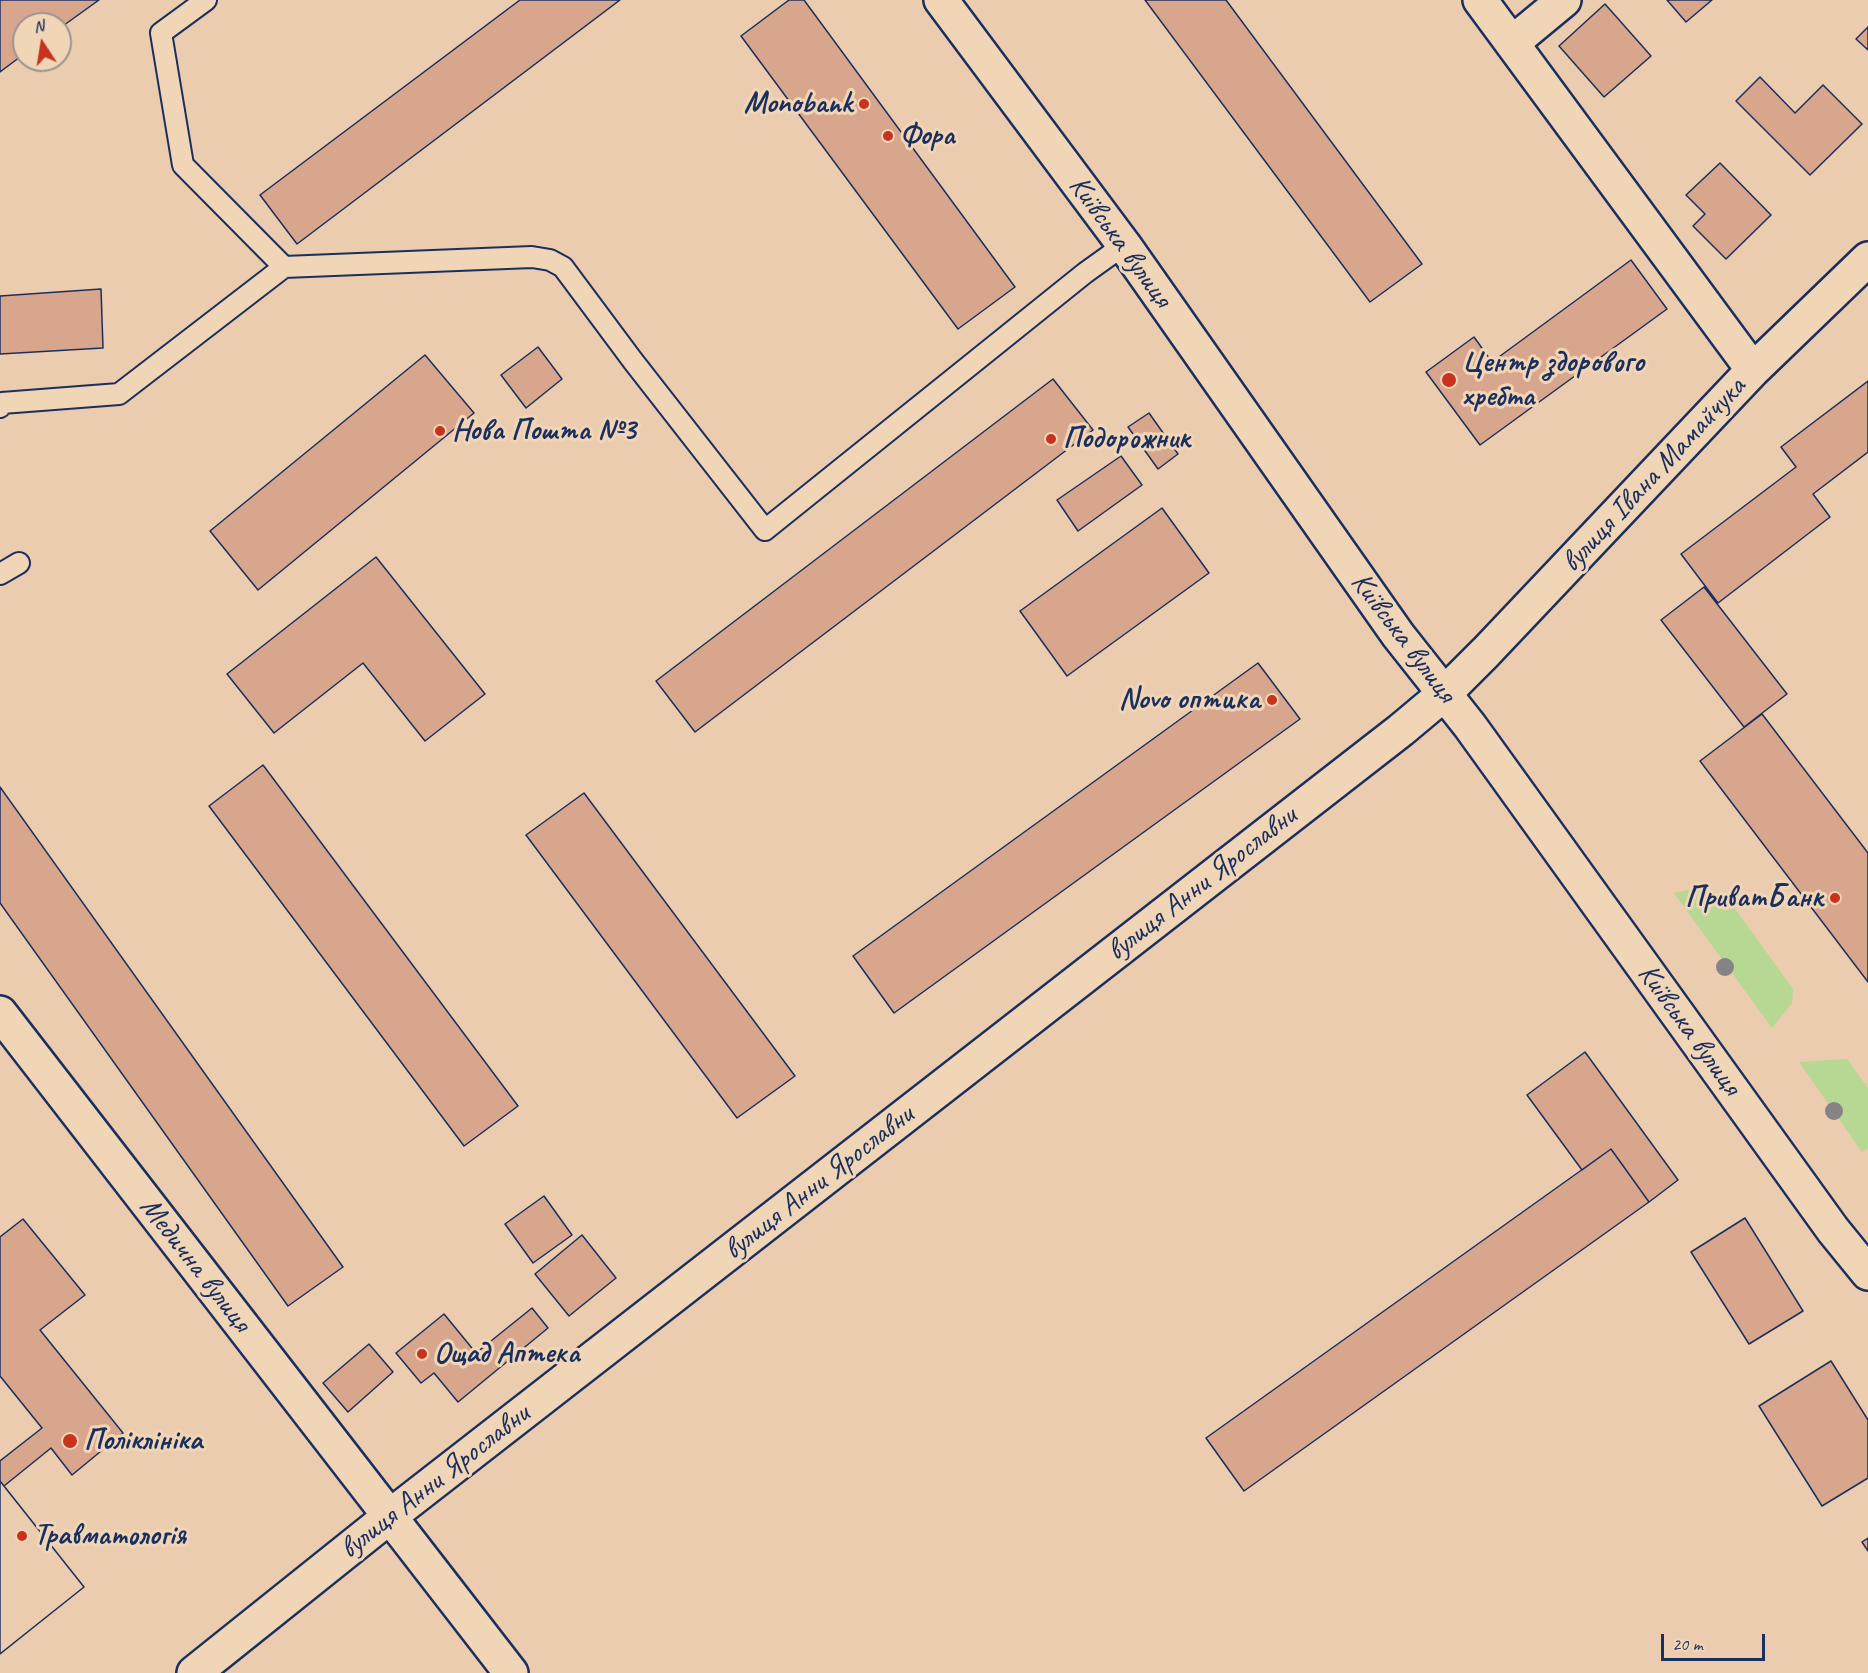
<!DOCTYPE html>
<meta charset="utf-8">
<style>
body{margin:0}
#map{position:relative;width:1868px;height:1673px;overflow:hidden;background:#ebccae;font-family:Caveat,sans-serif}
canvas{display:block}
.north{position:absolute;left:12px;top:12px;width:60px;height:60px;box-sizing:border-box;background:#f0d5b7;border:2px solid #9b9393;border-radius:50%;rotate:348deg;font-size:16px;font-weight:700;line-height:24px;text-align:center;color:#1b2f5e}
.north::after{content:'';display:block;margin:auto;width:21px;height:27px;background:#c8321e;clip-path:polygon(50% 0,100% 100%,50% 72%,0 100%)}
.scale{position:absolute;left:1661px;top:1634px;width:104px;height:27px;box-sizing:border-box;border:3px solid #1b2f5e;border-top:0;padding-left:8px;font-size:18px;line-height:21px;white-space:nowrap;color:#1b2f5e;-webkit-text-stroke:4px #f0d5b7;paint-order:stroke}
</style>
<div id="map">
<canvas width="1868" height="1673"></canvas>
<div class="north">N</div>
<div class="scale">20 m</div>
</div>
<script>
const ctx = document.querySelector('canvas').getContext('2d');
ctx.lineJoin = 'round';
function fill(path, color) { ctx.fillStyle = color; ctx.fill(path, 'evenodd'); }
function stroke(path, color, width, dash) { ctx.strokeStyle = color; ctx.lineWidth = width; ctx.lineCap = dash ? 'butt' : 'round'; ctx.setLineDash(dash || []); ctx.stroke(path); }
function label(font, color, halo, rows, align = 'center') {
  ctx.font = font + ' Caveat,sans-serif'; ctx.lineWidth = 6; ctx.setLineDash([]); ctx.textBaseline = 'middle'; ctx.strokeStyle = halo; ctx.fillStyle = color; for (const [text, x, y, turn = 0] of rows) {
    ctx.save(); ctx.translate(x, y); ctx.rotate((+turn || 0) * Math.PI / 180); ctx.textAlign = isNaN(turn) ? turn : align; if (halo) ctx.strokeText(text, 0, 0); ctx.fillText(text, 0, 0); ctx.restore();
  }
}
fill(new Path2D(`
 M1687 890 1715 892 1731 903 1793 989 1792 1003 1772 1028 1674 893Z
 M1847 1059 1868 1088V1148L1862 1152 1799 1062Z`), '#b6d892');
const building = new Path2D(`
 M0 0H99L60 28V24H24V54L0 72Z
 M520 0H620L297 244 260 195Z
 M789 0H804L1015 287 958 329 741 36Z
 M1145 0H1226L1422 264 1370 302Z
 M1667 0H1712L1686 22Z
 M1605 4 1651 56 1604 97 1559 46Z
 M1868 27V50L1856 39Z
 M1760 77 1795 113 1823 85 1862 124 1810 175 1736 101Z
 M1720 163 1771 215 1726 259 1693 226 1705 214 1686 195Z
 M1631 260 1667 309 1480 445 1426 372 1474 337 1492 362Z
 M101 289 103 348 0 354V296Z
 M538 347 562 379 526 408 501 375Z
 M425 355 474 413 258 590 210 531Z
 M1053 379 1093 430 695 732 656 681Z
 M1868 381V452L1813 494 1830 517 1718 603 1681 554 1796 467 1781 447Z
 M1149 413 1178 454 1158 469 1128 427Z
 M1121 456 1142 485 1078 531 1057 500Z
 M1162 508 1209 573 1067 676 1020 611Z
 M376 557 485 694 425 741 363 663 274 733 227 674Z
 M1704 587 1787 694 1744 727 1661 620Z
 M1258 663 1300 719 894 1013 853 956Z
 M1762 714 1868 853V982L1700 761Z
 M263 765 518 1106 464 1146 209 806Z
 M0 787 343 1267 288 1306 0 903Z
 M584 793 795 1076 737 1118 526 835Z
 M1585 1052 1678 1180 1649 1202 1611 1149 1582 1170 1527 1095Z
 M1611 1149 1649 1202 1244 1491 1206 1438Z
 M544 1196 572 1235 533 1263 505 1224Z
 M1745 1218 1803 1311 1749 1344 1691 1252Z
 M23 1219 85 1295 40 1330 123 1433 72 1475 51 1448 4 1486 84 1587 0 1654V1461L42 1428 0 1376V1237Z
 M582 1235 616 1278 569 1316 535 1274Z
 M532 1308 548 1328 458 1402 434 1373 421 1383 396 1353 444 1314 476 1353Z
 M369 1344 393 1372 348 1412 323 1383Z
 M1831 1361 1868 1420V1478L1822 1506 1759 1406Z
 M0 1481 84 1587 0 1654Z
 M1868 1538V1551L1862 1542Z`);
fill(building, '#d8a68c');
stroke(building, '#1b2f5e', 1.5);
const lane = new Path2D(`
 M206 0 161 33 183 165 284 267 532 257 550 260 563 267 633 361 765 530 1085 273 1124 245
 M0 407 2 403 119 394 284 267
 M0 574 19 563`);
const street = new Path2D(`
 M1480 0 1753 370
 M1512 43 1564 0
 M0 1013 511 1673
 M194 1673 389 1517 1401 730 1444 694 1486 652 1753 370 1868 259`);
const secondary = new Path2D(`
 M941 0 1124 245 1398 635 1470 726 1833 1230 1868 1273`);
stroke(lane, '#1b2f5e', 24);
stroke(street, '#1b2f5e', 38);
stroke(secondary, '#1b2f5e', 38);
stroke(lane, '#f0d5b7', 20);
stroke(street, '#f0d5b7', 33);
stroke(secondary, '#f0d5b7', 33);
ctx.fillStyle = '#858386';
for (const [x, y] of [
 [1725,967],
 [1834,1111]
]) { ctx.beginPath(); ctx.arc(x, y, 9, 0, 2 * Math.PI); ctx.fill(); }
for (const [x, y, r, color] of [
 [864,104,6,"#c8321e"],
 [888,136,6,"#c8321e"],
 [1449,380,8,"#c8321e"],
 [440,431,6,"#c8321e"],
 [1051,439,6,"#c8321e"],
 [1272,700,6,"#c8321e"],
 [1835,898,6,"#c8321e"],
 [422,1354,6,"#c8321e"],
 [70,1441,8,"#c8321e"],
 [22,1536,6,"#c8321e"]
]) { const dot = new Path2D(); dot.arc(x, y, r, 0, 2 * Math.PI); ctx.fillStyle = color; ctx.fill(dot); stroke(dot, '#f0d5b7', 2); }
label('bold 30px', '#1b2f5e', '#f0d5b7', [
 ["Monobank",852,104,"right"],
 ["Фора",900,136],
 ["Центр здорового",1462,363],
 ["хребта",1462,397],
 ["Нова Пошта №3",452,431],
 ["Подорожник",1063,439],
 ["Novo оптика",1260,700,"right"],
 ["ПриватБанк",1823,898,"right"],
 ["Ощад Аптека",434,1354],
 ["Поліклініка",84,1441],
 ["Травматологія",34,1536]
], 'left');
label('30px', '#1b2f5e', '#f0d5b7', [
 ["Київська вулиця",1120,242,54],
 ["вулиця Івана Мамайчука",1654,475,-47],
 ["Київська вулиця",1403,638,53],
 ["вулиця Анни Ярославни",1202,884,-38],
 ["Київська вулиця",1689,1030,54],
 ["вулиця Анни Ярославни",819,1183,-38],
 ["Медична вулиця",195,1265,52],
 ["вулиця Анни Ярославни",435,1482,-38]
]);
</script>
